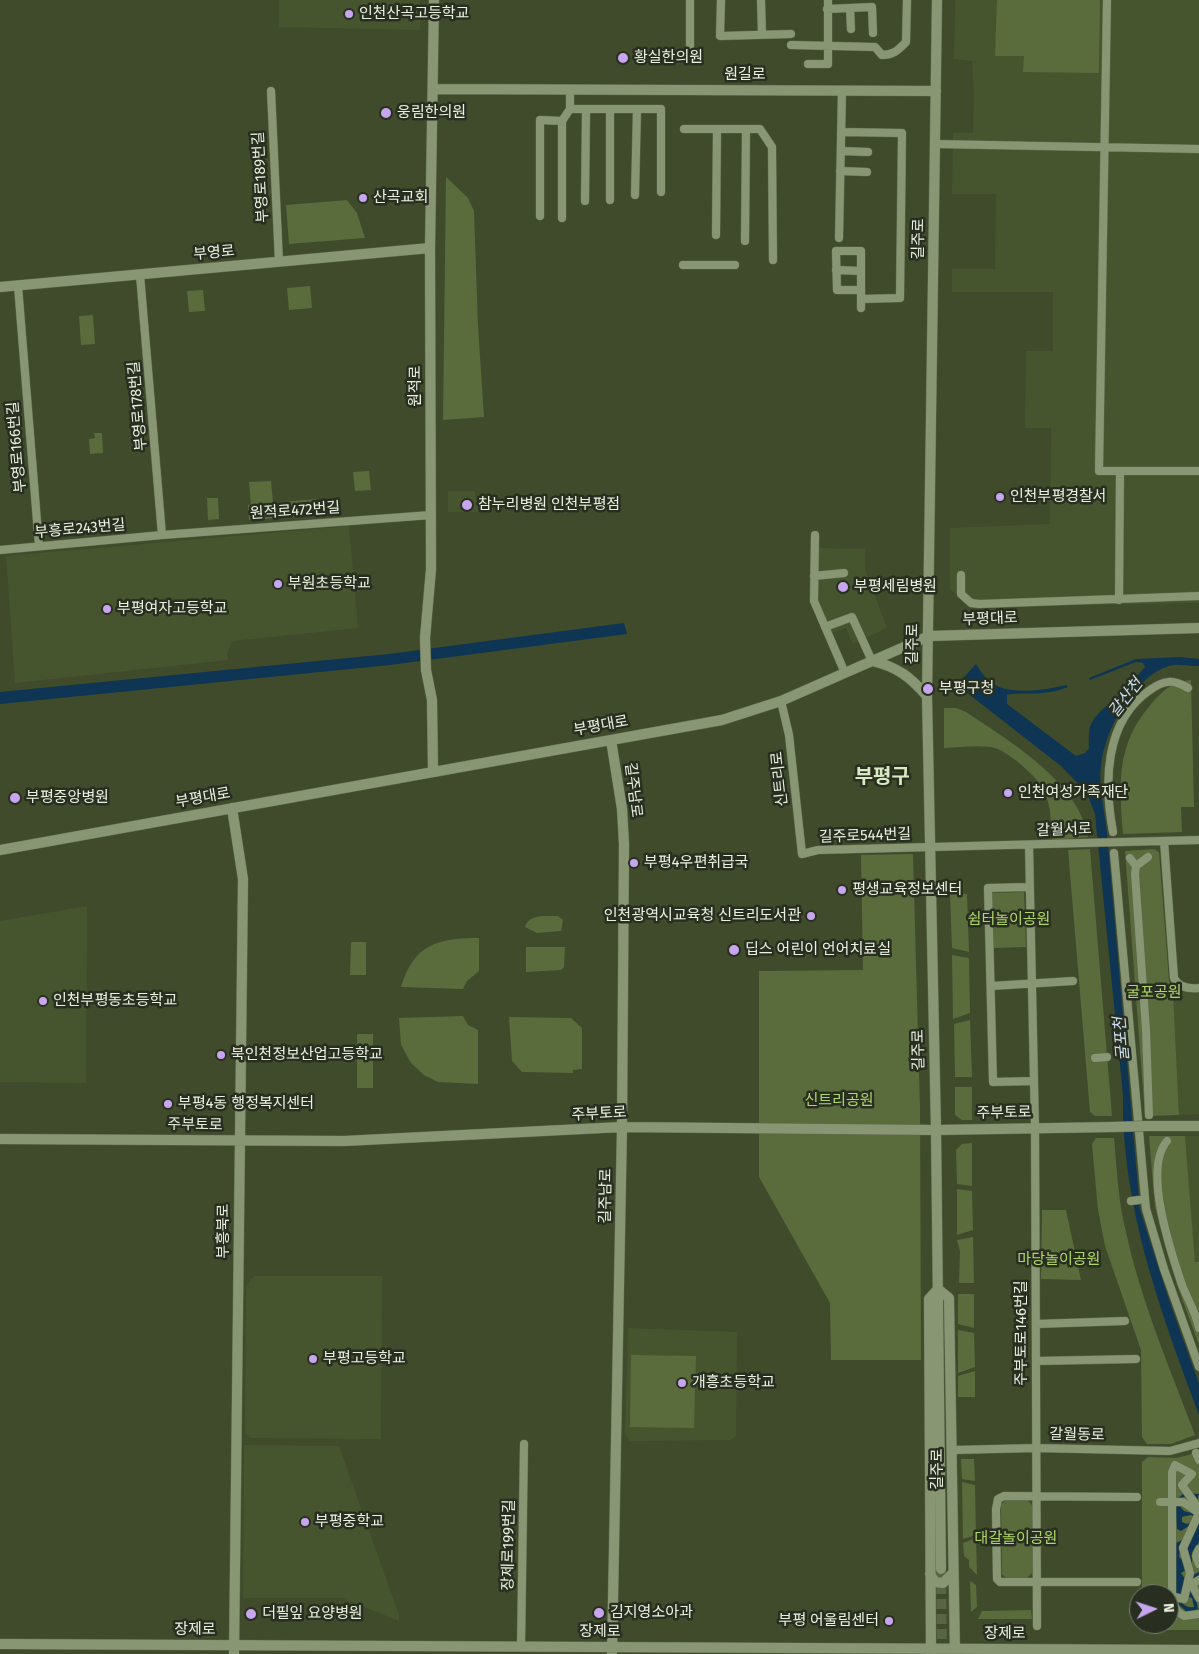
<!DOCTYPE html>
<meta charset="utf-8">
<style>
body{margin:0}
#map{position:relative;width:1199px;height:1654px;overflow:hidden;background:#3f4b2b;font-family:"Fira Sans",sans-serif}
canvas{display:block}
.north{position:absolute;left:1129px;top:1584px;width:50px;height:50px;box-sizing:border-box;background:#292f20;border:1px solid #767d6c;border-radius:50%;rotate:86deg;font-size:14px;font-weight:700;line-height:20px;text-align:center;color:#eaf2df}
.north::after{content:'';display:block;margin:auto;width:18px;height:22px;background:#c8a6ef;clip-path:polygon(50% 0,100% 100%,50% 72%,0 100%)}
</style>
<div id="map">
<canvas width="1199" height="1654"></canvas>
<div class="north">N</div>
</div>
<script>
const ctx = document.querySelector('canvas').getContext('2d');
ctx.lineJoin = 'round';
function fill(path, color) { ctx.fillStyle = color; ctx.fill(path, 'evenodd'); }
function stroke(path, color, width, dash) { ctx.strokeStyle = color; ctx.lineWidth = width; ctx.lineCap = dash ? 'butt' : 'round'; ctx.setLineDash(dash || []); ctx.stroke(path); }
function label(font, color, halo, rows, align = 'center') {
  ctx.font = font + ' "Fira Sans","Noto Sans KR",sans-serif'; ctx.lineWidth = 5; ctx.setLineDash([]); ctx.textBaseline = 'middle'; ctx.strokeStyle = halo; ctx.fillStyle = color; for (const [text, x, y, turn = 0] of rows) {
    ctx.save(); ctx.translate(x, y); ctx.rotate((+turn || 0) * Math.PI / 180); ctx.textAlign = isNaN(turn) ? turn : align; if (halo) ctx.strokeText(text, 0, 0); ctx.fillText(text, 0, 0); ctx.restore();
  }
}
fill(new Path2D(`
 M279 0H420V30L279 27Z
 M955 0H1199V603L973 607 950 589V528L1050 524 1051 428H1025L1026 351H1053V292H952V269H995L996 194H952L953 133H973L974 92 972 61 954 59Z
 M448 491H475V497H485V512H448Z
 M349 526 358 628 232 641 227 654 228 660 15 683 6 556Z
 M815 548 865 549V570L887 628 853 644 846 628 831 633 815 597Z
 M87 906 86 1083 0 1082V921Z
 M1199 991V1114L1179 1115 1173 992Z
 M1185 1136H1199V1262L1195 1263Z
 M254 1276H382L381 1439 250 1438 245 1433 246 1286Z
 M628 1328 737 1332 736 1436 731 1440 630 1441 625 1434Z
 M244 1445 339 1446 399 1615V1621L342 1598H243Z`), '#47552f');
fill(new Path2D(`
 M997 0H1100L1099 73 1023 72 1024 56H995Z
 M446 177 468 198 474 211 478 326 484 417 443 420Z
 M347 200 357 213 365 238 289 244 286 205Z
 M310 286 312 308 289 310 287 288Z
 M203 290 205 311 189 312 187 291Z
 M93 315 95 344 81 345 79 316Z
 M94 433H102L103 453 90 454 89 439 95 438Z
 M369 471 371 490 355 491 353 472Z
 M271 481 273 503 316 499 317 515 249 520 248 505H251L249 482Z
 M207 498H218L219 519 208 520Z
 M1191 680 1194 807H1181L1182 832 1123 834C1119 782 1116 744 1152 703 1164 689 1173 682 1191 680Z
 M944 708H956L966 712C1008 740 1080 783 1088 837L1052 840C1050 800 1050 789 1018 762 1010 756 1001 749 991 747 976 745 959 747 944 748Z
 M1090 849 1112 1116H1095L1090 1112 1068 850Z
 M1154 849 1159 852 1169 981 1178 992H1173L1179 1115 1145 1116 1125 851Z
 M913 854 920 1108 921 1360H831L830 1303 759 1177V971L863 970 861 855Z
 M1024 892 1026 947 994 948 992 893Z
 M950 893 967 894 969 952 952 948Z
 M558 916 563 920 561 931 537 933 525 927C528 914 546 916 558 916Z
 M479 938V971L467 981 463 989 401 987C414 944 438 938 479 938Z
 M351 942H366V975H350Z
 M526 947H565L564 967 561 970 526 972Z
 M952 955 969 958 970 1013 953 1019Z
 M463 1016 468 1025 478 1030V1084L438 1082 424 1075 411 1063 401 1045 399 1018Z
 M509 1017 571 1018 582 1028V1069L573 1070V1073L522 1072 512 1061Z
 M970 1020 972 1077H955L954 1024Z
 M357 1034H373V1088H357Z
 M955 1087H972V1120H962L955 1115Z
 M1149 1136H1185L1195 1262H1199V1345L1177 1285 1155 1207Z
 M1096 1138H1114C1117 1169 1118 1201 1126 1232 1141 1302 1170 1368 1195 1435L1171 1444H1147L1142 1437 1141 1350 1105 1246 1098 1210 1092 1144Z
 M972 1143V1186L957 1184 956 1150 962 1144Z
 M957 1189 972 1191 973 1230 957 1235Z
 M1042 1210H1066L1081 1280 1041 1279Z
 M973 1237 974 1283H959L960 1251 957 1240Z
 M958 1294H974V1328L958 1324Z
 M958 1330 974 1333 975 1367 958 1373Z
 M631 1355 696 1356 694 1428 630 1427Z
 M975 1371V1397H958V1376Z
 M1199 1452V1630H1147L1142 1624H1169V1594H1142V1462L1148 1457 1177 1458Z
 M961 1459H974L975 1481 962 1479Z
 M962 1482 975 1485 976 1535 963 1539Z
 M1006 1500 1028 1501 1032 1505V1573L1027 1578H1006L1002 1574 1001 1504Z
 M976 1538 977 1575 969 1567V1560L964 1556 963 1543Z
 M970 1581 976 1585 977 1607 971 1612Z
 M1031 1610 1032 1619H978L982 1611Z`), '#5a6c3c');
fill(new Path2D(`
 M624 623 627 634 390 665 0 704V692L389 654Z
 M1180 657 1199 659V666C1189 666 1178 663 1169 666 1133 677 1105 730 1101 765 1098 788 1105 810 1107 833L1140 1210 1169 1300 1199 1384V1415C1161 1313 1121 1206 1123 1095L1095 814 1087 793 1061 766 957 685 976 664C981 672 986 680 995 685 1014 695 1046 690 1066 685L1068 687C1050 695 1030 693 1011 694L1007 695V704L1076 756 1085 753 1089 748C1089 733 1087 725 1099 713 1103 709 1106 705 1112 704L1145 667 1143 663 1136 662 1090 680 1089 678 1136 659Z
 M1184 1493 1199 1494 1197 1501 1186 1496 1180 1499 1179 1505 1184 1511 1199 1515V1542L1192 1552V1566L1181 1573 1185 1579 1199 1572V1575L1192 1580 1198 1609 1188 1613 1178 1604 1175 1596 1176 1543 1182 1540 1191 1539 1196 1530 1190 1525 1181 1531 1177 1529 1175 1501ZM1191 1515 1198 1519 1187 1524 1182 1522V1517ZM1181 1544 1187 1547 1188 1555 1185 1563 1179 1557ZM1182 1595 1192 1598 1194 1607C1187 1608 1184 1605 1179 1600Z`), '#0e3654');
stroke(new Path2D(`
 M941 1569 942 1654`), '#596446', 10, [10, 5]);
const street = new Path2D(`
 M721 0 720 36 791 34
 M761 0 762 35
 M1107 0 1099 471H1199
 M850 8 851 29
 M827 9 872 7 873 33
 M791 45 875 47 882 55C894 55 898 50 906 42L907 0
 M690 46V0
 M808 64H828V0
 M271 91 279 262
 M570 109H661V192
 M562 121V218
 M684 129H760L772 147 773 260
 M841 132 902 133 900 298 861 299
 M935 144 1199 149
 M841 151 868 152
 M840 171 867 172
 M635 195 637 109
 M610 200V109
 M585 201 586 110
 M540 216V120L562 121 570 109V90
 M716 235 717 129
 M839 238 842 90
 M745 241 746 129
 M683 265H735
 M836 270 861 271
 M140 275 162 535
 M18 286 39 546
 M861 290H837L836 251H861V308
 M815 535 814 601 845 673
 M0 550 162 535 431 515
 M961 575V594L971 603 979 604 1199 596
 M814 576 844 573
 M1119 600 1120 471
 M825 627 852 617 872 661
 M781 701 789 735 802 854 818 850 1083 843
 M1113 832C1104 784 1104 721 1150 690 1164 680 1173 679 1188 688
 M1164 841 1174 978C1179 988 1189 989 1199 988
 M1123 842 1199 840
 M1029 845 1035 1128 1037 1626
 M1114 853 1146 1209 1164 1269 1199 1367
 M1148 857 1136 866 1135 874 1146 1030 1149 1115
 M1130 858 1136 866
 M1029 887 988 888 993 1082 1033 1081
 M991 986 1073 981
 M1095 1058 1107 1057
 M1167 1141C1143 1169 1170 1249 1181 1282 1186 1297 1196 1312 1199 1328
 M1131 1201 1139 1200
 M1036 1324 1125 1321
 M1036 1361 1136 1359
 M953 1450 1036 1448 1170 1451 1199 1443
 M1196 1453 1199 1460
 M1160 1502H1183L1199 1513
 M1199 1509 1182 1485 1192 1474 1175 1465 1172 1472V1600L1177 1611 1184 1616 1199 1614
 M1199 1549 1196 1556 1199 1564
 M1199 1580 1194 1583 1193 1587 1199 1598
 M1137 1582H1000L997 1579 996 1509 998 1499 1004 1496 1137 1497
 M1169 1596 1184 1599 1190 1573 1183 1548 1199 1513
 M521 1647 524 1444`);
const secondary = new Path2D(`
 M937 0 927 696 936 1130 941 1569
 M433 89 936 91
 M0 287 430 248
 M872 661C898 667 910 677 927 696
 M611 740 622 809 624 844 622 1127 612 1653
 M433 771 432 700 426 670 425 638 431 569 430 248 434 0
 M232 808 243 879 234 1654
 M0 850 722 720 781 701 929 636 1199 628
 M1147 1126H1199
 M0 1139 344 1141 622 1127 936 1130 1113 1127
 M938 1289 949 1298 955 1654
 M930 1574 935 1582 943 1583 953 1573
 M0 1644 1199 1650
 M931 1654 929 1299 938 1289`);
stroke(street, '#5d674b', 9);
stroke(secondary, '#5d674b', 11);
stroke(street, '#889673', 8);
stroke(secondary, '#889673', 10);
const streetBridge = new Path2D(`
 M1083 843 1123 842`);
const secondaryBridge = new Path2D(`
 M1113 1127 1147 1126`);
stroke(streetBridge, '#5d674b', 9, []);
stroke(secondaryBridge, '#5d674b', 11, []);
stroke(streetBridge, '#889673', 8);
stroke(secondaryBridge, '#889673', 10);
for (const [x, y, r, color] of [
 [349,14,5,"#c8a6ef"],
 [623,58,6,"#c8a6ef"],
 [386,113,6,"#c8a6ef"],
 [363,198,5,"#c8a6ef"],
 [1000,497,5,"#c8a6ef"],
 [467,505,6,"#c8a6ef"],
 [278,584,5,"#c8a6ef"],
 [843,587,6,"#c8a6ef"],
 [107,609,5,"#c8a6ef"],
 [928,689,6,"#c8a6ef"],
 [1008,793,5,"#c8a6ef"],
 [15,798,6,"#c8a6ef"],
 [634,863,5,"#c8a6ef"],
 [842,890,5,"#c8a6ef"],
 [811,916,5,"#c8a6ef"],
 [734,950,6,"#c8a6ef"],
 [43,1001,5,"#c8a6ef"],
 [221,1055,5,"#c8a6ef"],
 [168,1104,5,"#c8a6ef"],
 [313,1359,5,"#c8a6ef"],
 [682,1383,5,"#c8a6ef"],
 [305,1522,5,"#c8a6ef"],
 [599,1613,6,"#c8a6ef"],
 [251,1614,6,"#c8a6ef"],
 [889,1621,5,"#c8a6ef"]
]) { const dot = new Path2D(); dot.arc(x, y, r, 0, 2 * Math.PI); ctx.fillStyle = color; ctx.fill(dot); stroke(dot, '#292f20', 2); }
label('15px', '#eaf2df', '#292f20', [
 ["인천산곡고등학교",359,14],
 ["황실한의원",634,58],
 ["웅림한의원",397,113],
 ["산곡교회",373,198],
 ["인천부평경찰서",1010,497],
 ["참누리병원 인천부평점",478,505],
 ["부원초등학교",288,584],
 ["부평세림병원",854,587],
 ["부평여자고등학교",117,609],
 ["부평구청",939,689],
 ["인천여성가족재단",1018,793],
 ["부평중앙병원",26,798],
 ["부평4우편취급국",644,863],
 ["평생교육정보센터",852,890],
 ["인천광역시교육청 신트리도서관",801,916,"right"],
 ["딥스 어린이 언어치료실",745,950],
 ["인천부평동초등학교",53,1001],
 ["북인천정보산업고등학교",231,1055],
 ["부평4동 행정복지센터",178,1104],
 ["부평고등학교",323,1359],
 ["개흥초등학교",692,1383],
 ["부평중학교",315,1522],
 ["김지영소아과",610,1613],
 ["더필잎 요양병원",262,1614],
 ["부평 어울림센터",879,1621,"right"]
], 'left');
label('15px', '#eaf2df', '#292f20', [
 ["원길로",745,75],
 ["부영로189번길",261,177,-93],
 ["길주로",919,239,-89],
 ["부영로",214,253,-5],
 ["원적로",416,386,-90],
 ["부영로178번길",138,406,-95],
 ["부영로166번길",17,447,-95],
 ["원적로472번길",295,511,-4],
 ["부흥로243번길",80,529,-5],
 ["부평대로",990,619,-2],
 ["길주로",913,644,-89],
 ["부평대로",601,726,-10],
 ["신트리로",780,779,-96],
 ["길주남로",633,790,83],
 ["부평대로",203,798,-10],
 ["갈월서로",1064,830,-2],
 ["길주로544번길",865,836,-2],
 ["길주로",919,1050,-91],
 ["주부토로",1004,1113,-1],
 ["주부토로",599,1114,-3],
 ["주부토로",195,1125,1],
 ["길주남로",606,1196,-89],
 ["부흥북로",224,1231,-90],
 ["주부토로146번길",1022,1333,-90],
 ["갈월동로",1077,1435,1],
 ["길주로",938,1469,-90],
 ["장제로199번길",509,1545,-89],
 ["장제로",195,1630],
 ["장제로",600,1632],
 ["장제로",1005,1634]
]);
label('15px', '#afd767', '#292f20', [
 ["쉼터놀이공원",1009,920],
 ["굴포공원",1154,993],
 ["신트리공원",839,1101],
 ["마당놀이공원",1059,1260],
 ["대갈놀이공원",1016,1539]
]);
label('italic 16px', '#cddfef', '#292f20', [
 ["갈산천",1126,698,-52],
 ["굴포천",1122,1039,-95]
]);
label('bold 20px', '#d9e9c3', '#292f20', [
 ["부평구",882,777]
]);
</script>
